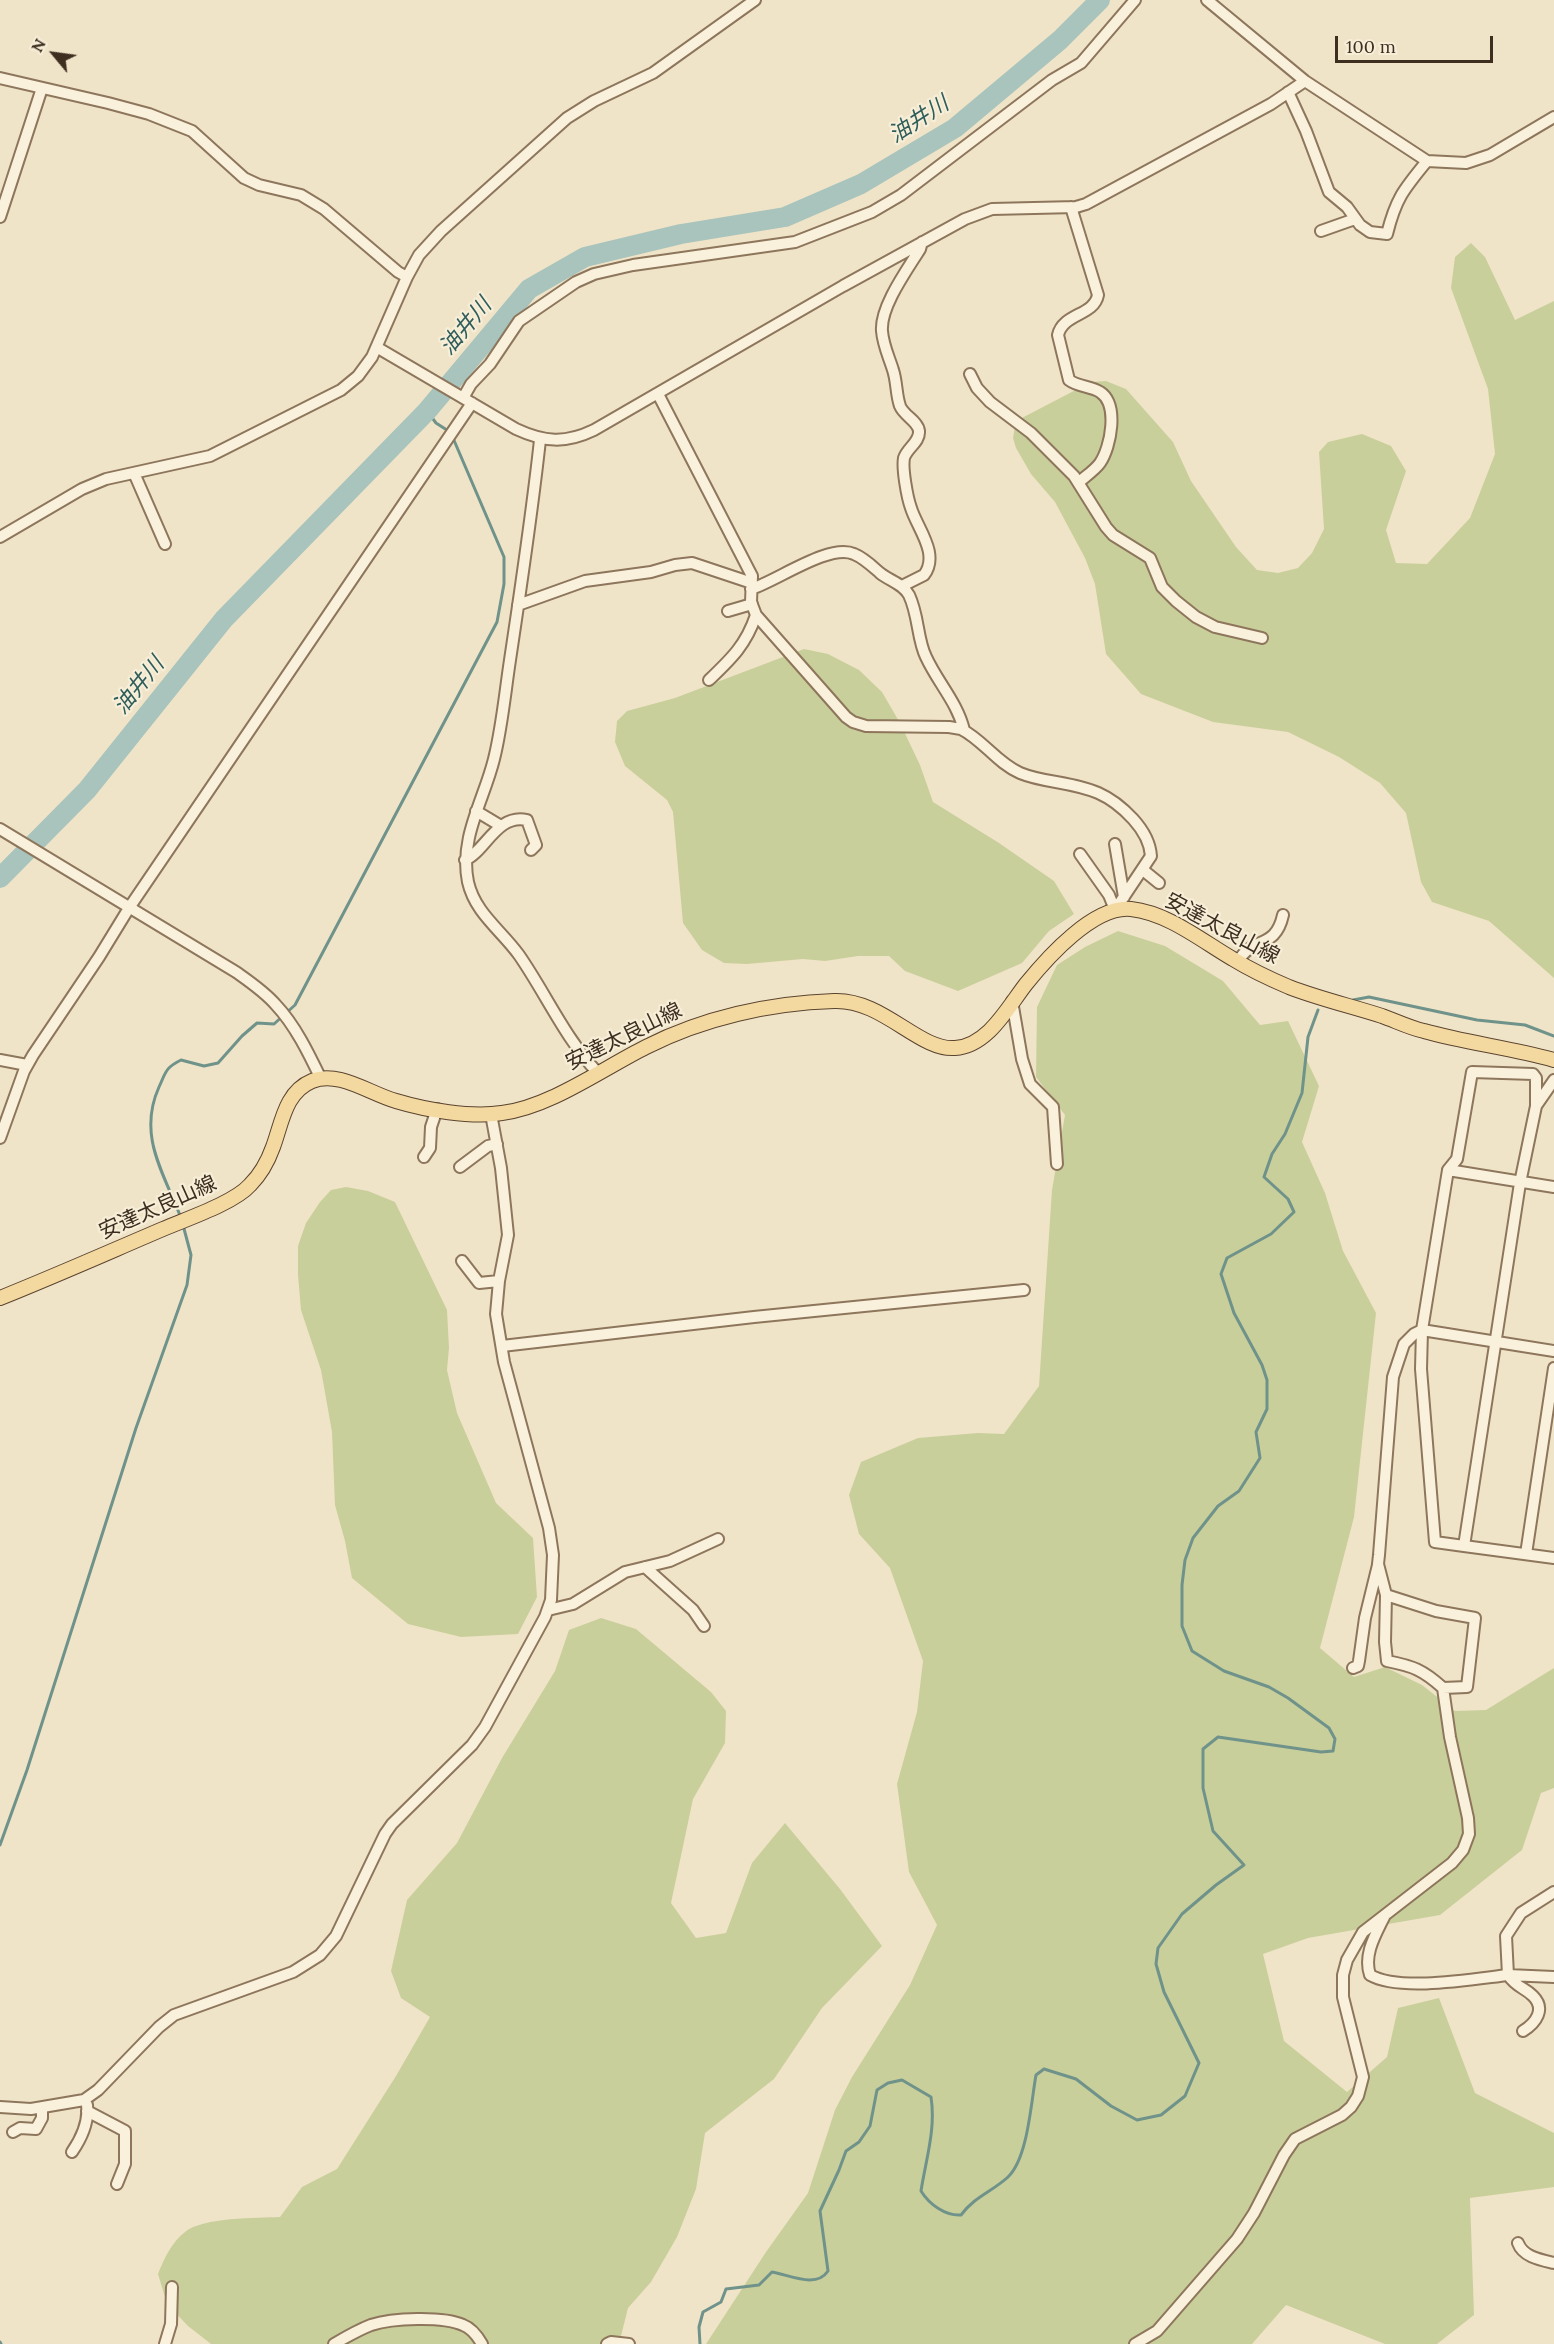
<!DOCTYPE html>
<meta charset="utf-8">
<style>
body{margin:0}
#map{position:relative;width:1554px;height:2344px;overflow:hidden;background:#f0e4c8;font-family:Lora,serif}
canvas{display:block}
.north{position:absolute;left:24px;top:24px;width:60px;height:60px;-webkit-text-stroke:4px #f7eed8;paint-order:stroke;rotate:299deg;font-size:16px;font-weight:700;line-height:24px;text-align:center;color:#3d2e20}
.north::after{content:'';display:block;margin:auto;width:21px;height:27px;background:#3d2e20;clip-path:polygon(50% 0,100% 100%,50% 72%,0 100%)}
.scale{position:absolute;left:1335px;top:36px;width:158px;height:27px;box-sizing:border-box;border:3px solid #3d2e20;border-top:0;padding-left:8px;font-size:18px;line-height:21px;white-space:nowrap;color:#3d2e20;-webkit-text-stroke:4px #f7eed8;paint-order:stroke}
</style>
<div id="map">
<canvas width="1554" height="2344"></canvas>
<div class="north">N</div>
<div class="scale">100 m</div>
</div>
<script>
const ctx = document.querySelector('canvas').getContext('2d');
ctx.lineJoin = 'round';
function fill(path, color) { ctx.fillStyle = color; ctx.fill(path, 'evenodd'); }
function stroke(path, color, width, dash) { ctx.strokeStyle = color; ctx.lineWidth = width; ctx.lineCap = dash ? 'butt' : 'round'; ctx.setLineDash(dash || []); ctx.stroke(path); }
function label(font, color, halo, rows, align = 'center') {
  ctx.font = font + ' Lora,"Noto Sans JP",serif'; ctx.lineWidth = 4.5; ctx.setLineDash([]); ctx.textBaseline = 'middle'; ctx.strokeStyle = halo; ctx.fillStyle = color; for (const [text, x, y, turn = 0] of rows) {
    ctx.save(); ctx.translate(x, y); ctx.rotate((+turn || 0) * Math.PI / 180); ctx.textAlign = isNaN(turn) ? turn : align; if (halo) ctx.strokeText(text, 0, 0); ctx.fillText(text, 0, 0); ctx.restore();
  }
}
fill(new Path2D(`
 M1471 243 1485 257 1515 320 1554 301V978L1489 921 1432 902 1421 882 1406 813 1380 783 1339 757 1288 732 1213 722 1141 694 1106 654 1095 584 1085 558 1055 502 1031 474 1016 448 1013 438 1016 421 1091 382 1106 381 1126 389 1173 442 1191 481 1236 547 1257 570 1278 573 1298 568 1312 553 1324 529 1319 452 1328 442 1362 434 1391 446 1406 471 1386 530 1396 563 1427 564 1470 518 1495 454 1488 389 1451 288 1455 257Z
 M804 649 828 654 859 670 882 692 900 723 920 765 933 802 999 843 1054 881 1074 914 1049 931 1022 963 958 991 905 971 889 956H858L825 961 803 959 747 964 724 963 702 950 683 923 673 812 667 800 625 766 615 742 617 721 627 711 675 698Z
 M1118 931 1165 946 1223 981 1260 1025 1288 1021 1319 1086 1302 1142 1325 1193 1343 1251 1376 1313 1354 1517 1320 1648 1354 1677 1385 1667 1422 1685 1455 1711 1486 1710 1554 1668V1788L1541 1793 1522 1850 1440 1915 1308 1938 1263 1954 1284 2041 1347 2092 1387 2057 1398 2008 1439 1998 1475 2093 1554 2133V2187L1470 2198 1474 2315 1437 2344H1385L1286 2305 1252 2344H706L766 2252 808 2193 835 2110 852 2077 910 1985 937 1925 909 1872 897 1784 917 1712 923 1661 890 1568 859 1534 849 1495 861 1462 918 1438 978 1433 1004 1434 1039 1386 1052 1190 1065 1115 1036 1077 1037 1007 1057 965 1085 947Z
 M346 1187 368 1191 395 1202 447 1310 449 1348 447 1370 457 1413 496 1503 533 1538 537 1597 518 1634 461 1637 408 1624 352 1578 345 1541 335 1505 332 1432 321 1370 301 1310 298 1275V1246L306 1223 320 1202 331 1190Z
 M601 1618 636 1629 711 1692 726 1711 725 1743 693 1799 671 1903 696 1938 726 1933 752 1863 785 1823 840 1889 882 1946 822 2008 774 2079 705 2133 696 2189 677 2237 651 2282 628 2308 619 2344H211L188 2326 167 2304 158 2274C164 2259 171 2243 185 2232 203 2217 257 2218 280 2217L302 2187 337 2169 396 2076 430 2017 401 1998 391 1971 407 1900 457 1843 502 1758 555 1671 569 1630Z`), '#c9cf9b');
stroke(new Path2D(`
 M427 411 436 423 450 432
 M1353 1000 1369 997 1477 1020 1525 1025 1554 1036
 M181 1218C164 1173 137 1136 159 1087 166 1072 165 1068 181 1060L204 1066 218 1063 242 1036 257 1023 274 1024 295 1005 497 622 504 584V557L453 438
 M0 1845 27 1770 136 1428 187 1285 191 1255 183 1225
 M0 2342 1 2344
 M700 2344 699 2327 703 2312 721 2302 726 2289 759 2285 772 2272C790 2275 816 2289 828 2271L820 2211 839 2170 846 2151 859 2142 870 2126 877 2090 888 2083 902 2080 931 2097C936 2129 926 2159 921 2191 929 2204 945 2216 961 2215 974 2197 993 2191 1008 2177 1028 2158 1031 2102 1036 2075L1044 2069 1076 2079 1111 2106 1137 2120 1161 2115 1185 2096 1199 2063 1164 1992 1156 1964 1158 1948 1182 1914 1216 1885 1244 1865 1213 1831 1203 1788V1749L1218 1737 1321 1752 1333 1751 1335 1739 1329 1728 1288 1698 1269 1687 1224 1671 1192 1651 1182 1626V1585L1185 1560 1193 1538 1218 1506 1239 1491 1260 1458 1256 1432 1267 1409V1380L1262 1365 1234 1313 1221 1274 1227 1258 1271 1234 1294 1212 1288 1199 1264 1177 1272 1154 1285 1134 1302 1093 1308 1037 1318 1010`), '#6f938a', 3);
stroke(new Path2D(`
 M0 878 87 790 224 619 427 411 529 289 585 257 681 234 785 217 861 184 955 128 1060 40 1100 0`), '#a9c4bc', 20);
const minor = new Path2D(`
 M1207 0 1305 81 1427 161 1466 163 1490 155 1554 117
 M0 78 108 103 149 114 192 131 244 178 259 185 301 195 324 209 398 272 407 277
 M1288 92 1306 131 1329 192 1347 207 1360 225 1370 232 1387 234C1396 198 1404 189 1427 161
 M1071 207 1098 295C1094 316 1063 313 1058 335L1069 380C1078 387 1091 386 1100 392 1119 404 1111 447 1100 463 1095 470 1086 476 1079 482
 M0 217 42 88
 M1321 231 1355 219
 M378 348 516 429C544 442 565 444 594 430L843 286 965 219 992 209 1076 207 1086 204 1271 104 1305 81
 M970 374 977 388 990 402 1031 433 1074 476 1106 527 1113 535 1150 558 1162 587 1176 601 1196 617 1215 627 1262 638
 M658 394 752 576 751 602 756 615 846 717 853 722 866 726 949 727 961 729C983 740 997 763 1020 773 1032 778 1044 780 1056 782 1090 788 1109 793 1133 819 1143 830 1150 841 1151 856L1115 910
 M463 398 471 384 490 364 519 321 576 282 594 274 633 265 795 242 872 212 901 195 1052 80 1081 63 1135 0
 M540 440C532 513 521 587 510 660 505 693 502 727 494 759 484 800 459 838 468 882 475 913 501 930 519 955 546 994 565 1038 597 1072
 M134 473 165 544
 M0 537 82 489 106 479 210 456 341 390 358 376 372 357 407 277 419 255 441 231 567 118 594 101 653 73 755 0
 M902 586 924 575C940 554 917 528 911 508 907 497 902 468 904 458 907 448 920 442 919 431 918 421 904 416 900 406 896 395 897 382 893 370 889 357 883 345 882 331 880 307 907 270 920 249L922 242
 M751 589C777 581 829 543 854 554 864 558 872 566 880 573 890 581 902 583 909 595 919 616 917 639 926 657 938 683 957 702 964 730
 M518 605 585 581 651 572 675 565 692 563 752 583
 M728 611 752 604
 M709 680C731 659 746 645 756 615
 M476 811 501 826
 M0 829 236 972C250 982 265 992 276 1005 295 1025 309 1054 321 1079
 M1115 844 1124 897
 M1080 854 1109 895 1115 910
 M465 860C485 852 497 813 527 820L536 845 531 850
 M1143 870 1159 883
 M1238 962C1252 935 1275 951 1283 915
 M1012 1001 1022 1059 1030 1084 1053 1107 1057 1164
 M0 1060 27 1065
 M1554 1080 1536 1106 1520 1183 1464 1546 1554 1558
 M1536 1106V1078L1533 1074 1472 1072 1457 1159 1448 1170 1554 1187
 M0 1138 24 1071 33 1055 99 957 129 908 472 403
 M424 1157 430 1148 431 1127 437 1109
 M460 1167 488 1146 497 1144
 M1448 1170 1422 1330 1421 1369 1435 1542 1464 1546
 M462 1261 479 1283 499 1281
 M502 1346 754 1317 1024 1290
 M1526 1554 1554 1368
 M645 1567 693 1610 704 1626
 M1386 1595 1385 1642 1387 1661C1413 1666 1423 1670 1443 1688L1467 1687 1475 1618 1436 1611 1386 1595 1378 1564 1379 1555 1393 1377 1404 1344 1414 1334 1422 1330 1554 1351
 M548 1610 573 1604 625 1572 670 1561 718 1539
 M1353 1668 1358 1666 1359 1661 1365 1618 1378 1565
 M1554 1892 1521 1913 1506 1936 1508 1975 1554 1977
 M1385 1915C1376 1934 1363 1954 1370 1975 1400 1992 1473 1979 1508 1975 1517 1988 1524 1987 1533 1996 1546 2009 1536 2023 1523 2031
 M0 2107 31 2109 84 2100 98 2090 159 2027 174 2015 293 1972 320 1955 336 1936 385 1834 392 1824 472 1745 485 1727 545 1617 551 1600 553 1555 549 1528 504 1362 496 1314 499 1281 508 1235 501 1168 491 1114
 M87 2111 125 2131V2164L117 2184
 M13 2132 20 2128 36 2129 42 2118V2107
 M72 2152C81 2139 89 2122 87 2105
 M1518 2243C1523 2257 1541 2260 1554 2263
 M165 2344 171 2324 172 2287
 M334 2344C346 2337 358 2330 371 2325 392 2318 443 2316 463 2325 471 2328 478 2337 482 2344
 M607 2344 611 2342 629 2344
 M1135 2344 1157 2331 1237 2239 1254 2213 1284 2155 1295 2139 1342 2115 1351 2107 1358 2096 1363 2077 1343 1997V1975L1347 1960 1363 1932 1452 1863 1463 1850 1469 1834 1468 1818 1450 1737 1443 1688`);
const major = new Path2D(`
 M0 1298C55 1276 109 1252 163 1229 186 1219 234 1203 250 1185 260 1175 268 1161 273 1147 282 1123 285 1092 312 1081 339 1070 370 1094 396 1101 426 1110 471 1118 502 1113 550 1107 602 1069 646 1047 703 1018 770 1003 834 1001 883 999 919 1051 955 1048 988 1046 1008 1007 1026 984 1047 958 1094 905 1131 909 1168 913 1202 941 1233 959 1251 970 1270 979 1289 987 1320 999 1351 1006 1382 1016 1396 1021 1410 1028 1424 1031 1467 1043 1511 1048 1554 1060`);
stroke(minor, '#8d765c', 14);
stroke(major, '#5b4430', 16);
stroke(minor, '#faf1dc', 10);
stroke(major, '#f3d9a0', 14);
label('21px', '#3d2e20', '#f7eed8', [
 ["安達太良山線",1222,929,28],
 ["安達太良山線",624,1037,-26],
 ["安達太良山線",158,1208,-24]
]);
label('italic 22px', '#2f5d5a', '#f7eed8', [
 ["油井川",919,120,-33],
 ["油井川",466,327,-50],
 ["油井川",139,686,-51]
]);
</script>
